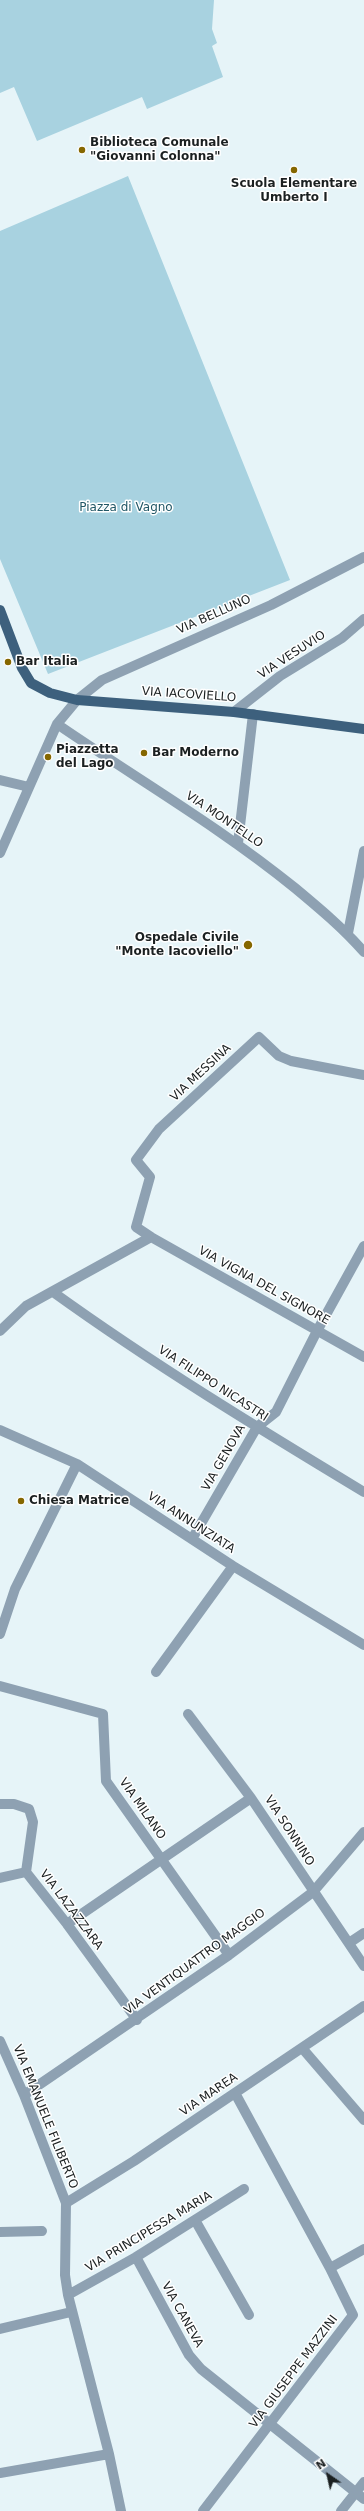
<!DOCTYPE html>
<style>
body{margin:0}
#map{position:relative;width:364px;height:2511px;overflow:hidden;background:#e6f4f8;font-family:"DejaVu Sans",sans-serif}
canvas{display:block}
.north{position:absolute;left:308px;top:2455px;width:40px;height:40px;-webkit-text-stroke:3px #fff;paint-order:stroke;rotate:326deg;font-size:11px;font-weight:700;line-height:16px;text-align:center;color:#1b2021}
.north::after{content:'';display:block;margin:auto;width:14px;height:18px;background:#1b2021;clip-path:polygon(50% 0,100% 100%,50% 72%,0 100%)}
</style>
<div id="map">
<canvas width="364" height="2511"></canvas>
<div class="north">N</div>
</div>
<script>
const ctx = document.querySelector('canvas').getContext('2d');
ctx.lineJoin = 'round';
function fill(path, color) { ctx.fillStyle = color; ctx.fill(path, 'evenodd'); }
function stroke(path, color, width, dash) { ctx.strokeStyle = color; ctx.lineWidth = width; ctx.lineCap = dash ? 'butt' : 'round'; ctx.setLineDash(dash || []); ctx.stroke(path); }
function label(font, color, halo, rows, align = 'center') {
  ctx.font = font + ' "DejaVu Sans",sans-serif'; ctx.lineWidth = 3; ctx.setLineDash([]); ctx.textBaseline = 'middle'; ctx.strokeStyle = halo; ctx.fillStyle = color; for (const [text, x, y, turn = 0] of rows) {
    ctx.save(); ctx.translate(x, y); ctx.rotate((+turn || 0) * Math.PI / 180); ctx.textAlign = isNaN(turn) ? turn : align; if (halo) ctx.strokeText(text, 0, 0); ctx.fillText(text, 0, 0); ctx.restore();
  }
}
fill(new Path2D(`
 M0 0H214L212 29 217 43 212 46 223 77 147 109 142 97 37 141 14 87 0 93Z
 M128 176 290 580 48 674 0 559V231Z`), '#a8d2e0');
stroke(new Path2D(`
 M234 712 280 676 342 638 364 619
 M57 724C137 779 220 827 295 888 319 908 343 928 364 952
 M0 780 29 787
 M238 843 253 714
 M0 853 57 724 77 700 102 680 271 605 364 557
 M348 933 364 851
 M151 1237 364 1357
 M53 1292C153 1364 258 1428 364 1492
 M0 1331 26 1306 151 1237 136 1227 150 1177 136 1160 159 1129 259 1037 279 1056 291 1061 364 1075
 M0 1430 77 1464 233 1566 364 1645
 M192 1539 257 1427 276 1412 317 1331 364 1246
 M0 1634 15 1589 77 1464
 M156 1672 233 1566
 M0 1686 103 1714 106 1781 229 1955
 M188 1714 251 1798 364 1966
 M0 1804H14L29 1809 33 1822 26 1872 67 1924 137 2020
 M0 1878 26 1872
 M67 1924 251 1798
 M349 1943 364 1933
 M0 2041 24 2095 66 2203 65 2275 68 2295 109 2454 121 2511
 M302 2048 364 2120
 M24 2095 229 1955 313 1892 364 1832
 M66 2203 134 2161 364 2006
 M195 2220 249 2315
 M0 2232 42 2231
 M136 2257 189 2355 201 2369 364 2499
 M330 2268 364 2249
 M68 2295 136 2257 244 2189
 M0 2329 71 2312
 M0 2473 109 2454
 M203 2511 353 2315 330 2268 235 2093
 M341 2511 364 2482`), '#8ea1b2', 10);
stroke(new Path2D(`
 M0 610 22 668 31 683 50 693 77 700 234 712 364 729`), '#3d607d', 10);
for (const [x, y, r, color] of [
 [82,150,4,"#856700"],
 [294,170,4,"#856700"],
 [8,662,4,"#856700"],
 [144,753,4,"#856700"],
 [48,757,4,"#856700"],
 [248,945,5,"#856700"],
 [21,1501,4,"#856700"]
]) { const dot = new Path2D(); dot.arc(x, y, r, 0, 2 * Math.PI); ctx.fillStyle = color; ctx.fill(dot); stroke(dot, '#fff', 1.5); }
label('bold 12px', '#1b2021', '#fff', [
 ["Biblioteca Comunale",90,143],
 ["\"Giovanni Colonna\"",90,157],
 ["Scuola Elementare",294,184,"center"],
 ["Umberto I",294,198,"center"],
 ["Bar Italia",16,662],
 ["Piazzetta",56,750],
 ["del Lago",56,764],
 ["Bar Moderno",152,753],
 ["Ospedale Civile",239,938,"right"],
 ["\"Monte Iacoviello\"",239,952,"right"],
 ["Chiesa Matrice",29,1501]
], 'left');
label('12px', '#215766', '#fff', [
 ["Piazza di Vagno",126,508]
]);
label('12px', '#1b2021', '#fff', [
 ["VIA BELLUNO",214,615,-24],
 ["VIA VESUVIO",292,655,-33],
 ["VIA IACOVIELLO",189,695,4],
 ["VIA MONTELLO",224,820,34],
 ["VIA MESSINA",201,1073,-43],
 ["VIA VIGNA DEL SIGNORE",264,1286,29],
 ["VIA FILIPPO NICASTRI",213,1384,33],
 ["VIA GENOVA",224,1458,-60],
 ["VIA ANNUNZIATA",191,1523,33],
 ["VIA MILANO",142,1809,55],
 ["VIA SONNINO",289,1831,57],
 ["VIA LAZAZZARA",71,1910,53],
 ["VIA VENTIQUATTRO MAGGIO",195,1962,-36],
 ["VIA MAREA",209,2095,-34],
 ["VIA EMANUELE FILIBERTO",45,2117,68],
 ["VIA PRINCIPESSA MARIA",149,2232,-31],
 ["VIA CANEVA",182,2315,61],
 ["VIA GIUSEPPE MAZZINI",294,2372,-53]
]);
</script>
